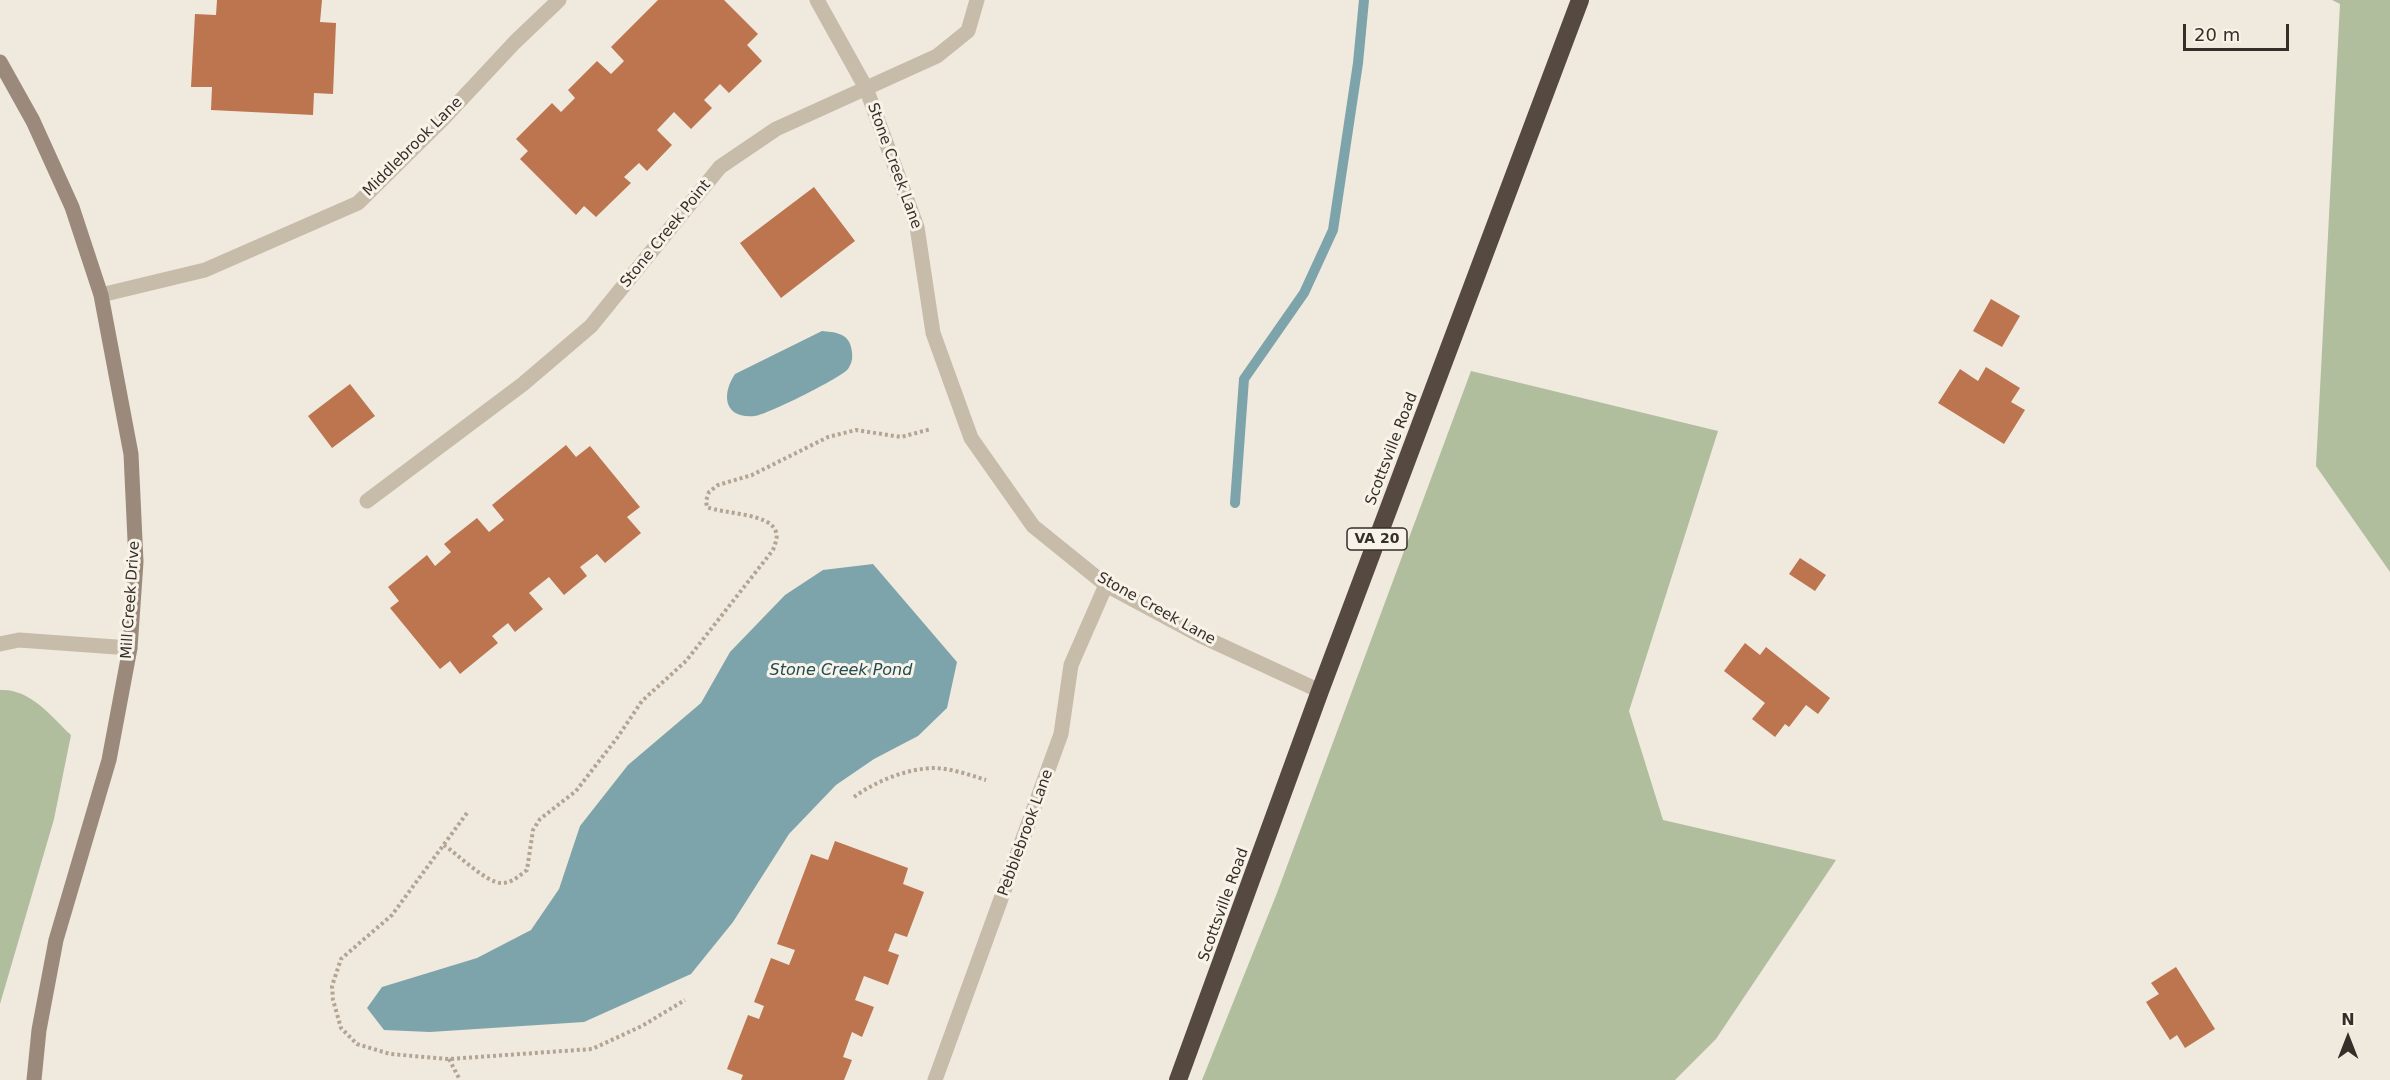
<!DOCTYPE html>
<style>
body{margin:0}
#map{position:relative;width:2390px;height:1080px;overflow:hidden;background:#f0e9dd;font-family:"DejaVu Sans",sans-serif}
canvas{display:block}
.north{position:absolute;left:2318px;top:1008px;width:60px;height:60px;-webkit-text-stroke:4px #f8f3e9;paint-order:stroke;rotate:0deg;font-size:16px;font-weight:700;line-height:24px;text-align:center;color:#352e29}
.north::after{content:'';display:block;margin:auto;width:21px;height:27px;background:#352e29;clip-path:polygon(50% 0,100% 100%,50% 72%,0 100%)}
.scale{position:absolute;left:2183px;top:24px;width:106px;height:27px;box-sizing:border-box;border:3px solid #352e29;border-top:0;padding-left:8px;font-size:18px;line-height:21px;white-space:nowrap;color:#352e29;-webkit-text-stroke:4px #f8f3e9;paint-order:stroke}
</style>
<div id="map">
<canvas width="2390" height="1080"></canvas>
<div class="north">N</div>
<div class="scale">20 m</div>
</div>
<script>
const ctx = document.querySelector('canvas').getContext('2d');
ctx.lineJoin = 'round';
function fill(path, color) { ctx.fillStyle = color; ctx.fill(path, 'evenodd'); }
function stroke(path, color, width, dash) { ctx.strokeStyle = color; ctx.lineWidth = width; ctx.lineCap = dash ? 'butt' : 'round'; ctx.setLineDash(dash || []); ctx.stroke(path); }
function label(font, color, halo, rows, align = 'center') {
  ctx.font = font + ' "DejaVu Sans",sans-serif'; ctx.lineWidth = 6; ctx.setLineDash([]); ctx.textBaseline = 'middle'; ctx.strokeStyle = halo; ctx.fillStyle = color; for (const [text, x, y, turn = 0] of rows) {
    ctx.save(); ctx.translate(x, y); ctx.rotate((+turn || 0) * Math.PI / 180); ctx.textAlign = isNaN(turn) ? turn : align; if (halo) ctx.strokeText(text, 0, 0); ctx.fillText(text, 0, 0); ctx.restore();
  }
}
fill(new Path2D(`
 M2332 0H2390V572L2316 466 2340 4Z
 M1471 371 1718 431 1629 711 1663 820 1836 860 1716 1039 1675 1080H1202L1277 893Z
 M0 690C30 688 52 717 71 735L54 819 0 1004Z`), '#b0be9e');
fill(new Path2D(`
 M822 331C834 332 848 333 851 347 853 355 853 362 848 369 841 378 766 415 755 416 724 419 721 395 735 374Z
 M873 564 957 662 947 708 918 736 874 759 836 785 789 834 733 922 691 974 584 1022 430 1032 384 1030 367 1008 382 987 477 958 531 930 559 889 580 826 628 765 701 703 730 652 785 595 823 570Z`), '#7ea4ab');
stroke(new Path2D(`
 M1235 503 1244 379 1304 293 1333 230 1358 63 1364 0`), '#7ea4ab', 10);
fill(new Path2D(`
 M217 0H322L320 22 336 23 333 94 314 93 313 115 211 110 212 87H191L195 14 216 15Z
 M658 0H724L758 34 747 45 762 61 729 93 720 84 704 100 712 108 691 129 674 112 657 130 672 145 647 171 639 163 624 177 631 183 596 217 584 206 576 215 520 159 528 151 516 139 552 103 561 112 575 98 568 90 597 61 611 74 624 61 611 47Z
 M814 187 855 241 781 298 740 243Z
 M1991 299 2020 316 2002 347 1973 331Z
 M1986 367 2020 388 2011 402 2025 410 2004 444 1938 403 1960 369 1978 381Z
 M350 384 375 416 332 448 308 416Z
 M566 445 576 457 590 446 640 507 627 517 641 533 605 563 597 554 580 567 587 576 564 595 549 577 529 593 543 609 515 632 508 623 492 636 498 643 460 674 450 661 440 669 390 608 399 601 388 587 427 555 435 566 451 552 444 544 477 518 489 532 504 520 492 505Z
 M1800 558 1826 575 1815 591 1789 574Z
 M1745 643 1760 655 1766 647 1830 698 1818 714 1806 705 1789 727 1785 724 1775 737 1752 719 1765 703 1724 671Z
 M835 841 908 868 903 884 924 892 907 937 895 933 888 951 899 955 888 985 864 976 855 1000 874 1007 862 1037 852 1032 843 1057 852 1060 844 1080H741L743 1075 727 1069 748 1015 759 1019 764 1006 754 1002 771 958 789 965 795 950 777 944 811 854 828 860Z
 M2176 967 2215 1029 2185 1048 2177 1035 2170 1040 2146 1002 2159 994 2151 983Z`), '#bc754f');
stroke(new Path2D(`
 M854 797C876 781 908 768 936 768 953 769 970 775 986 780
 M467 813 392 915 341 959 332 986 333 1000 341 1028 357 1044 390 1054 449 1059 592 1049 642 1026 685 1000
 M444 845C457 854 488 884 502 883 512 883 519 876 527 870L533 830 540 819 576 791 617 738 642 701 686 661 773 550C775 544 778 538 776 532 771 513 723 514 707 507L706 501 709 492 718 485 752 475 828 437 856 430 901 437 931 429
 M449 1059 460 1080`), '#b3a594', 4, [3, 3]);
stroke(new Path2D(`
 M0 644 19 640 130 648`), '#c7bbaa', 15);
stroke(new Path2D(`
 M817 0 866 88 917 227 933 333 971 438 1033 526 1106 585 1201 636 1320 691
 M101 295 205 270 358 203 443 119 515 42 559 0
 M367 501 523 384 591 326 720 167 776 129 937 56 968 31 977 0
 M935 1080 1061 734 1071 665 1106 585`), '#c7bbaa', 15);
stroke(new Path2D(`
 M0 62 33 121 72 207 101 295 131 454 136 562 130 648 109 760 56 940 39 1030 34 1080`), '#9b8a7b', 15);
stroke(new Path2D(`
 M1178 1080 1320 691 1580 0`), '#564941', 18);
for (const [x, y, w] of [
 [1377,539,60]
]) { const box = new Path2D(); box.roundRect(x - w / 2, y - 11, w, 22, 4.5); ctx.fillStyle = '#f8f3e9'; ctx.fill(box); stroke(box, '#352e29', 1.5); }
label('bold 14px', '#352e29', null, [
 ["VA 20",1377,539]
]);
label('15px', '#352e29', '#f8f3e9', [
 ["Middlebrook Lane",413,147,-45],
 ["Stone Creek Lane",894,166,70],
 ["Stone Creek Point",666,234,-51],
 ["Scottsville Road",1392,449,-69],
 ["Mill Creek Drive",131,600,-86],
 ["Stone Creek Lane",1156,609,29],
 ["Pebblebrook Lane",1026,833,-70],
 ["Scottsville Road",1224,905,-70]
]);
label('italic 16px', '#224b54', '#f8f3e9', [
 ["Stone Creek Pond",841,671]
]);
</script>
